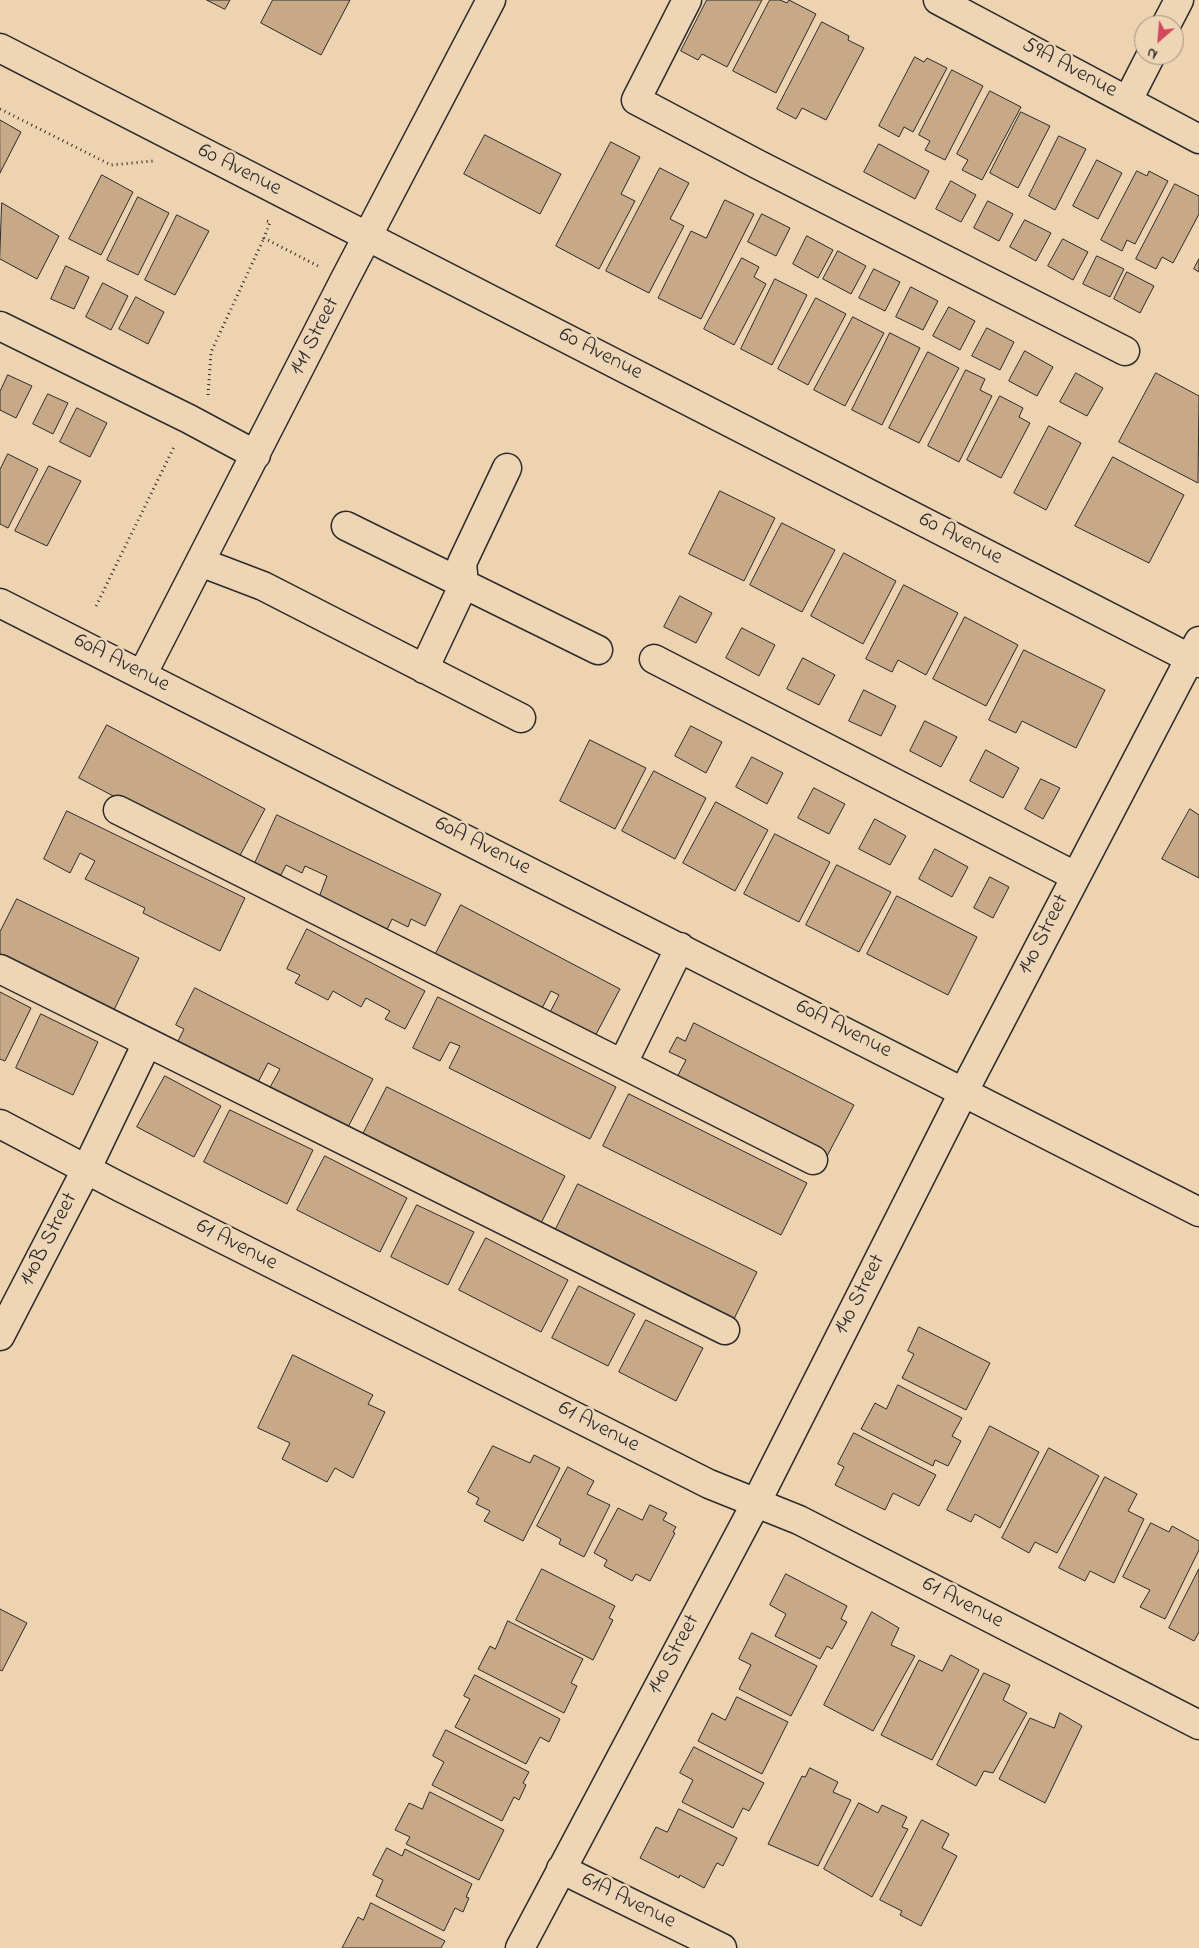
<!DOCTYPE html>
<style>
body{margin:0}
#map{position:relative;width:1199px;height:1948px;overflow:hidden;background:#eed3b1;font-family:"Indie Flower",sans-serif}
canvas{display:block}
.north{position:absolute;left:1134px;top:15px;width:50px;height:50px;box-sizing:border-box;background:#eed5b6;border:1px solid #a0917e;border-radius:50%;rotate:207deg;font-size:14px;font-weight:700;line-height:20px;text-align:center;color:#2b2b2b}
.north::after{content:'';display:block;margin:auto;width:18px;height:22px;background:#d1495b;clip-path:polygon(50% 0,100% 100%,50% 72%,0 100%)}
</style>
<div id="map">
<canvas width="1199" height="1948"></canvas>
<div class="north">N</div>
</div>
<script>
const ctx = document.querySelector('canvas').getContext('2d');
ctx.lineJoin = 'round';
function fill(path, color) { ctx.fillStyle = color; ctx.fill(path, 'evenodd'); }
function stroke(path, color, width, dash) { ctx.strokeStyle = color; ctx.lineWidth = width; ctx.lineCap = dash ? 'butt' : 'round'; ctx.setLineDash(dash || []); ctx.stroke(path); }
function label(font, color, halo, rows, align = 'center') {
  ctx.font = font + ' "Indie Flower",sans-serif'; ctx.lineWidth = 5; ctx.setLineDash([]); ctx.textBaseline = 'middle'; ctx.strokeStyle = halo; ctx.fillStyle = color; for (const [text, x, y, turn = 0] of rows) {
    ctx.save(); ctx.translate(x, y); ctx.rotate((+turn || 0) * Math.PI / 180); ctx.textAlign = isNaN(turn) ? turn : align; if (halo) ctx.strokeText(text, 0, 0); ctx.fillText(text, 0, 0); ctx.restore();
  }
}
const building = new Path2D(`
 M207 0H230L225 9Z
 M273 0H350L321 55 261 23Z
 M707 0H762L727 67 702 54 698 60 681 51Z
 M770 0H780L787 3 789 0 816 14 776 93 733 71Z
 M822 22 849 36 848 40 864 48 826 120 802 108 796 119 777 109Z
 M915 57 924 62 927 58 947 68 913 132 904 127 899 137 879 126Z
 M952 70 983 86 945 160 925 150 930 141 919 135Z
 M990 91 1021 107 982 180 962 170 968 160 957 154Z
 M1021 112 1050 126 1018 188 990 173Z
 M0 120 21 132 0 173Z
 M485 135 561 174 540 214 464 174Z
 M1059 136 1086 149 1055 210 1029 196Z
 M611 142 640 157 621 194 635 201 599 269 556 246Z
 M879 144 929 171 915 199 864 172Z
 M1097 160 1122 173 1098 219 1073 206Z
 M660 168 689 183 670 219 684 226 649 293 606 271Z
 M1137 171 1147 176 1149 171 1168 181 1135 244 1127 240 1122 251 1101 240Z
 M102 175 133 192 101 255 69 239Z
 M951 181 976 195 961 222 936 209Z
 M1175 184 1199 196V214L1173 263 1162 257 1156 269 1136 259Z
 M138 197 169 213 138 275 107 260Z
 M725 200 754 214 701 319 658 298 691 231 706 238Z
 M988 201 1013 214 999 241 974 228Z
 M2 203 59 236 37 279 0 259Z
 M762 214 790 228 776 256 748 242Z
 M177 215 209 231 175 295 145 280Z
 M1025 220 1051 233 1036 261 1010 247Z
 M807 236 833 250 818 278 793 264Z
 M1063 239 1088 252 1073 280 1048 266Z
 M838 251 866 266 851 294 823 279Z
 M1097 256 1124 269 1110 297 1083 284Z
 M742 258 759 267 754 277 766 284 734 345 704 329Z
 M1199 259V272L1194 269Z
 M66 266 89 277 74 309 51 299Z
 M874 269 900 282 885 311 859 298Z
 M1127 272 1154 286 1140 313 1114 299Z
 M775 279 807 295 772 365 741 349Z
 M103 283 128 296 111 330 86 317Z
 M911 287 938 301 923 330 896 317Z
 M136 297 164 312 148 344 119 329Z
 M816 298 846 314 808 385 778 369Z
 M949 307 975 321 960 350 933 336Z
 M853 317 884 333 845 406 814 390Z
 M987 328 1014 342 1000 370 972 356Z
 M890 333 920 348 882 425 852 410Z
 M1025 351 1053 367 1037 396 1009 381Z
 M928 352 959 368 919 443 889 428Z
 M966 370 985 379 980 390 992 396 959 462 928 446Z
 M1076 373 1103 388 1087 416 1060 402Z
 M1156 373 1199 396 1198 483 1119 442Z
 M8 375 32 386 16 418 0 410V392Z
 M48 394 68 403 53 434 33 424Z
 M1000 396 1023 408 1019 417 1030 423 1001 478 967 460Z
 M77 408 107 423 90 457 60 442Z
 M1049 426 1081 443 1046 510 1014 493Z
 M8 454 38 469 8 528 0 524V470Z
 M1113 457 1184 495 1149 563 1075 526Z
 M49 466 81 481 47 546 15 531Z
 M720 491 775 518 744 581 689 554Z
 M782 523 835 550 802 612 750 585Z
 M844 553 896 581 863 644 811 616Z
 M904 585 958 613 926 675 898 660 892 672 866 659Z
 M680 596 712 613 696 643 664 627Z
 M965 617 1018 645 986 706 933 679Z
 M742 628 775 645 759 676 726 658Z
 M1024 650 1105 690 1076 748 1022 721 1016 733 989 720Z
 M803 658 835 675 819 705 787 689Z
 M864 690 896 706 881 736 849 721Z
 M925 721 957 737 941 767 910 751Z
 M107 725 265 809 237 861 79 778Z
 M691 726 722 742 706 773 675 756Z
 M590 740 646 768 615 829 560 801Z
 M986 750 1019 768 1003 798 970 781Z
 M752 757 783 773 767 804 736 787Z
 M654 771 706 798 675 859 622 831Z
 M1041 779 1060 788 1043 819 1025 809Z
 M814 788 845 804 829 834 798 818Z
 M716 802 768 830 735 891 683 863Z
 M1190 809 1199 815V878L1162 859Z
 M67 811 245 898 220 951 143 913 145 908 85 879 95 861 80 853 70 873 44 859Z
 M277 815 441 894 425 926 411 919 408 927 392 919 386 932 318 900 327 876 305 866 302 873 286 865 281 875 255 863Z
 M875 819 906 836 890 865 859 849Z
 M775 834 830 862 799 922 744 894Z
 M935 849 968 867 952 897 919 879Z
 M837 865 891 892 859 952 806 925Z
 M990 877 1009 887 993 918 974 908Z
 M897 896 977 937 948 995 867 954Z
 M17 899 139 958 113 1012 0 956V932Z
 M461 905 620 989 593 1040 548 1016 559 995 551 991 540 1012 434 957Z
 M307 929 425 991 405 1029 385 1019 390 1011 366 998 361 1007 333 991 328 1000 295 983 300 975 287 969Z
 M195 988 373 1079 346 1131 268 1091 280 1069 268 1063 256 1086 176 1045 184 1029 176 1025Z
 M0 992 31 1008 5 1061 0 1059Z
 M438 997 616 1087 590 1139 449 1068 460 1046 450 1042 440 1061 413 1048Z
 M41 1014 98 1042 73 1095 16 1068Z
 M694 1023 854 1105 826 1158 675 1081 686 1060 669 1052 677 1037 685 1041Z
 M165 1076 221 1106 194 1157 137 1127Z
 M387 1087 565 1176 538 1229 360 1140Z
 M629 1094 807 1183 781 1235 603 1146Z
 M230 1110 313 1150 287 1204 204 1162Z
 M325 1156 407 1198 380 1252 297 1210Z
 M578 1184 757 1272 731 1325 552 1237Z
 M417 1205 474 1232 448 1285 391 1257Z
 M486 1238 568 1280 541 1332 459 1290Z
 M579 1286 635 1314 608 1366 552 1338Z
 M646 1320 703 1348 676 1401 619 1372Z
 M919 1327 990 1363 966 1410 902 1378 914 1354 908 1351Z
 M293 1355 373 1395 368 1404 385 1412 353 1478 335 1468 327 1482 282 1459 290 1443 258 1428Z
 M898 1385 962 1418 952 1436 961 1441 948 1466 935 1460 933 1466 861 1429 875 1403 886 1409Z
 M990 1426 1039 1452 1000 1528 975 1514 971 1522 947 1510Z
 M854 1433 936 1475 919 1506 893 1493 885 1510 835 1485 844 1467 838 1464Z
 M493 1446 530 1463 534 1455 560 1468 523 1541 484 1521 490 1511 476 1504 479 1498 468 1492Z
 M1049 1448 1099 1476 1057 1553 1035 1542 1029 1553 1002 1538Z
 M568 1467 594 1481 587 1494 610 1505 584 1557 559 1544 561 1539 537 1526Z
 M1105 1477 1137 1494 1128 1511 1144 1519 1114 1583 1090 1571 1085 1581 1059 1568Z
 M650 1505 667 1513 663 1520 676 1527 673 1532 675 1533 650 1581 636 1574 632 1581 604 1566 607 1560 594 1553 618 1508 642 1520Z
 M1151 1523 1169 1532 1172 1526 1199 1541V1550L1165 1619 1140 1607 1150 1590 1123 1577Z
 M542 1569 615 1606 609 1618 613 1620 593 1660 516 1620Z
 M1199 1569V1632L1194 1641 1169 1628Z
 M786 1574 847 1606 841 1619 847 1622 832 1649 827 1646 820 1659 775 1636 786 1614 770 1605Z
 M0 1609 27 1623 2 1671 0 1670Z
 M872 1612 899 1628 891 1645 915 1656 873 1731 824 1705Z
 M508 1621 583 1659 571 1683 577 1686 564 1713 478 1669 490 1646 495 1649Z
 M752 1633 817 1666 791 1716 739 1689 751 1665 739 1659Z
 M951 1655 979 1670 932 1760 881 1735 919 1660 942 1671Z
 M984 1673 1010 1685 1003 1700 1027 1713 993 1773 984 1771 976 1786 937 1765Z
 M475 1675 560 1719 549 1742 540 1737 526 1764 455 1727 470 1699 464 1696Z
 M737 1697 788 1722 762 1774 698 1741 712 1713 725 1720Z
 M1060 1713 1082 1726 1045 1803 999 1779 1030 1718 1054 1728Z
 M446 1730 529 1772 523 1783 526 1785 519 1800 514 1797 502 1821 432 1785 444 1762 433 1756Z
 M694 1747 764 1783 749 1811 743 1808 733 1828 682 1802 693 1780 680 1773Z
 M810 1768 838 1782 833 1792 851 1800 818 1866 768 1844 802 1776 805 1777Z
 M430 1792 504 1830 479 1880 406 1844 410 1837 395 1830 409 1803 422 1809Z
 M859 1803 878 1813 882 1805 907 1817 902 1827 908 1829 872 1897 824 1869Z
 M679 1809 737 1838 723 1866 717 1863 704 1888 680 1875 679 1878 640 1858 656 1827 667 1832Z
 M922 1820 949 1834 942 1848 957 1856 921 1926 900 1915 902 1911 880 1900Z
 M387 1848 402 1856 405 1849 472 1884 466 1897 469 1898 463 1912 455 1908 444 1931 376 1896 383 1880 373 1875Z
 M371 1903 445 1941 441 1948H342L358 1917 363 1920Z`);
fill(building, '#c7a988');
stroke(building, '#2b2b2b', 1);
const minor = new Path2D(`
 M687 0 636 100 757 164 1125 351
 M938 0 1199 139
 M1166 25 1179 0
 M0 48 1199 663
 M1128 100 1151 55
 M0 326 189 419 256 455
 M346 526 598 650
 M200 562 263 586 521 718
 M0 603 1199 1212
 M654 659 1075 876
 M424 669 464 584 462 563 507 468
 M142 675 345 279 491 0
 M118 810 813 1160
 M0 969 725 1330
 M623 1063 680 947
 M0 1124 120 1187 709 1484 799 1520 1199 1725
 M0 1336 86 1170 147 1043
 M561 1869 722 1948
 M520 1948 756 1503 964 1091 1199 641`);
stroke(minor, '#2b2b2b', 31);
stroke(new Path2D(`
 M0 109 111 165 153 161
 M267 221 270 222 264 238 318 266
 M208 395 211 352 264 238
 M96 606 175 445`), '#2b2b2b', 3, [1, 4]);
stroke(minor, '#eed5b6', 28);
label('22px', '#2b2b2b', '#eed5b6', [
 ["59A Avenue",1069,69,28],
 ["60 Avenue",239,171,27],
 ["141 Street",316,337,-63],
 ["60 Avenue",600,355,27],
 ["60 Avenue",960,540,27],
 ["60A Avenue",121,664,27],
 ["60A Avenue",482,847,27],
 ["140 Street",1045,935,-63],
 ["60A Avenue",843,1030,27],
 ["140B Street",50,1240,-63],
 ["61 Avenue",236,1246,27],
 ["140 Street",861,1295,-63],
 ["61 Avenue",598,1428,27],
 ["61 Avenue",962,1604,27],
 ["140 Street",675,1655,-62],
 ["61A Avenue",628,1902,26]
]);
</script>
